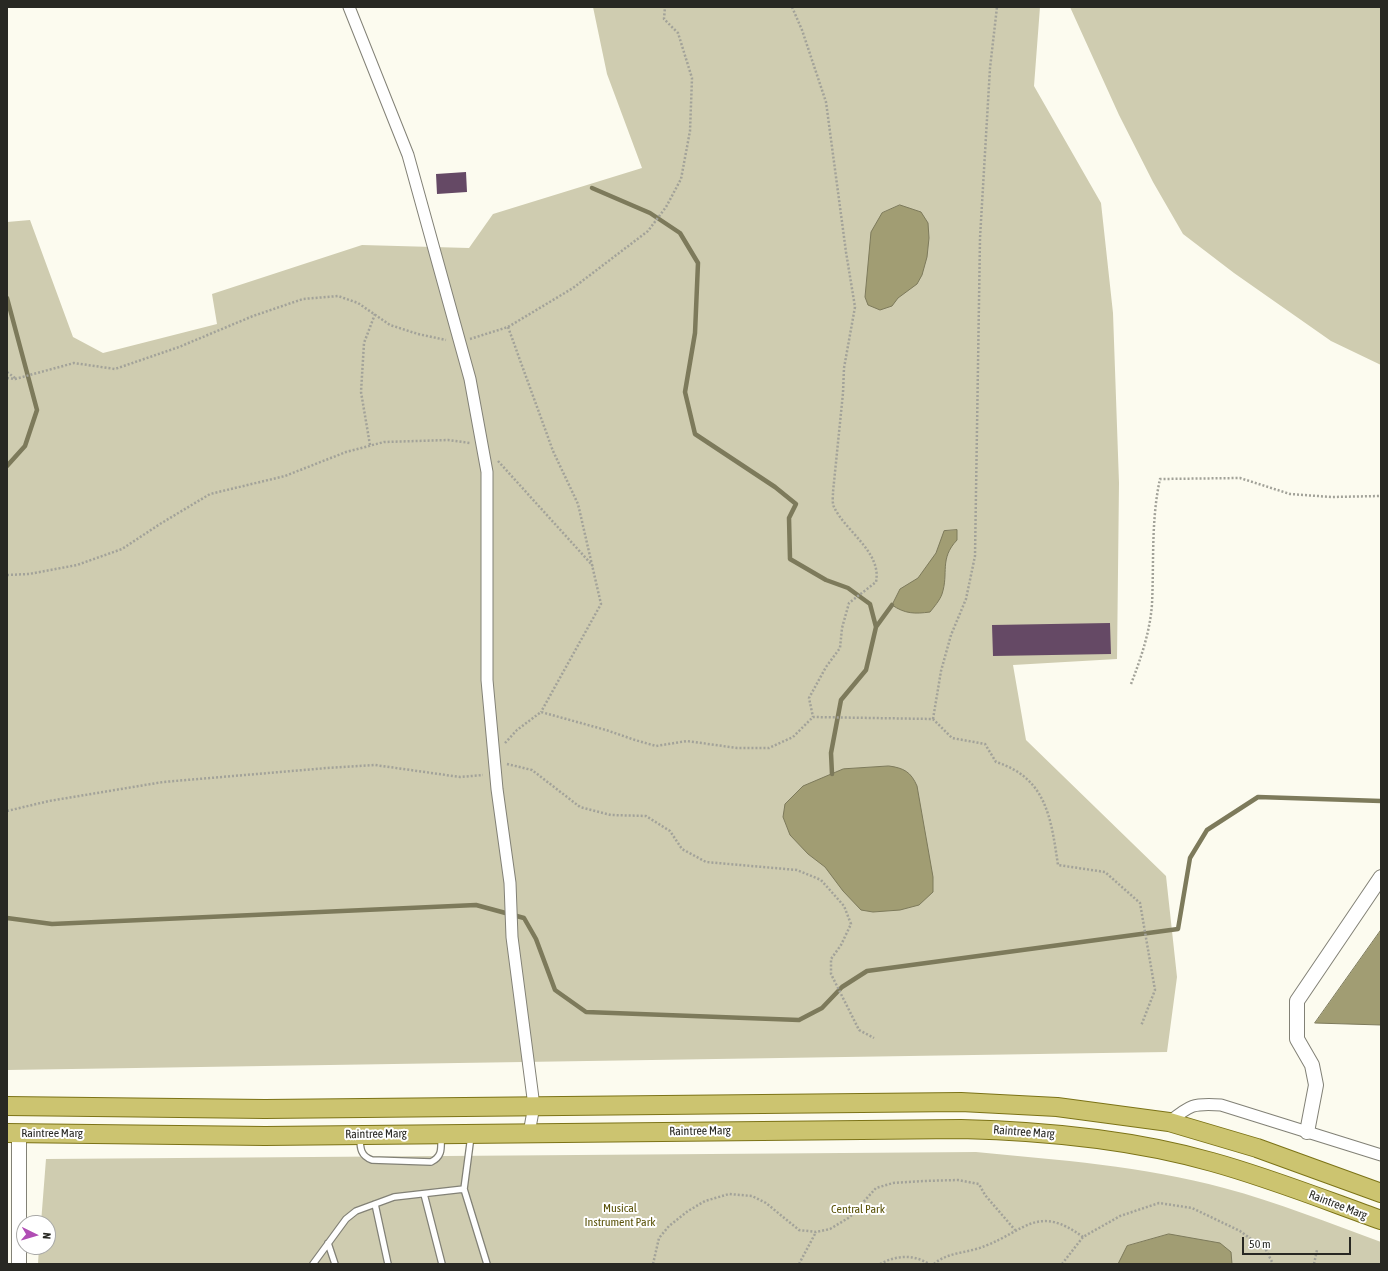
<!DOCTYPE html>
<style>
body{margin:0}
#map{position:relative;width:1388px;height:1271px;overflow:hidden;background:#fcfbef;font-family:"Asap Condensed",sans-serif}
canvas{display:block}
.frame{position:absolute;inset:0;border:8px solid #282823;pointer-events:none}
.north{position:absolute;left:16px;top:1215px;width:40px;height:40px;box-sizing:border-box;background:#fff;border:1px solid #a9a9a7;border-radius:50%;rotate:95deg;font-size:11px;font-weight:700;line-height:16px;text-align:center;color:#282823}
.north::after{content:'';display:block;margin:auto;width:14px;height:18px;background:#b04db4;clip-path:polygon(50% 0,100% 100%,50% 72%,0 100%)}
.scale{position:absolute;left:1242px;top:1237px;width:109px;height:18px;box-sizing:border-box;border:2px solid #282823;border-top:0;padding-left:5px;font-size:12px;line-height:14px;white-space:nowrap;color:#282823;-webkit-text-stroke:3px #fff;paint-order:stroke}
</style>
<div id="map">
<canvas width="1388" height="1271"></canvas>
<div class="frame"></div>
<div class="north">N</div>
<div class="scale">50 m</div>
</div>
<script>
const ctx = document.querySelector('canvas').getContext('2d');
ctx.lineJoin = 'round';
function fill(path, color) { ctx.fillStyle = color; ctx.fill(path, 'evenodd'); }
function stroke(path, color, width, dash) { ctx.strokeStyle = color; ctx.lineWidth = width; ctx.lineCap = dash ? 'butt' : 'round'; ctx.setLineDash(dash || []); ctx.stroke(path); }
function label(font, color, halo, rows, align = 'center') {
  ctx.font = font + ' "Asap Condensed",sans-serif'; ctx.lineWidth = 4; ctx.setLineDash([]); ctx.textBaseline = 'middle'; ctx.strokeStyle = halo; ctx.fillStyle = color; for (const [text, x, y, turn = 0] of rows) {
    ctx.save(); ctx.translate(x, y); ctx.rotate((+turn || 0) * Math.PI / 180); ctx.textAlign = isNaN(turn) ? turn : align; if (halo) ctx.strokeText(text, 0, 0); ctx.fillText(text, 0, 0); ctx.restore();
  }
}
fill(new Path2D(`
 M593 7H1040L1034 86 1101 203 1113 313 1119 483 1117 659 1013 665 1026 740 1166 876 1177 977 1167 1052 7 1070V222L30 220 73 337 103 353 217 324 212 294 362 245 469 248 493 214 642 168 607 74Z
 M1070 7H1381V365L1331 341 1234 273 1183 234 1153 182 1119 115Z
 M976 1152C1059 1160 1143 1166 1224 1188 1277 1202 1329 1223 1381 1242V1264H38L39 1247H48V1223H41L46 1159Z`), '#cfccb0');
const water = new Path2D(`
 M900 205 921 212 928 223 929 238 927 257 922 275 917 284 898 298 892 306 880 310 868 305 865 297 871 232 882 213Z
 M957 530V540C939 559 949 573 942 594 940 600 934 607 930 612 915 614 905 614 892 605L900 589 918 578 936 553 944 531Z
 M889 766C904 768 911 772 917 786L933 877V892L919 905 900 910 873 912 861 910 843 891 825 867 808 854 790 835 783 817 785 804 803 786 843 769Z
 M1381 930V1025L1315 1023Z
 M1169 1234 1220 1243 1231 1252 1232 1264H1118L1127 1246Z`);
fill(water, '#a19d73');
stroke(water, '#7d7a5b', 1);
stroke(new Path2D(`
 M592 188 650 213 680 233 698 263 695 333 685 392 695 434 775 487 796 504 789 518 790 559 826 580 848 588 870 604 876 627 892 605
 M7 298 37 410 25 446 7 466
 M832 774 831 753 841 700 866 670 876 627
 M7 918 52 924 476 905 524 918 536 939 555 990 586 1012 799 1020 822 1008 842 987 867 971 1178 929 1190 858 1207 830 1258 797 1381 801`), '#7d7a5b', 4.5);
fill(new Path2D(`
 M466 172 467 192 437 194 436 174Z
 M1110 623 1111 654 993 656 992 625Z`), '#654965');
const service = new Path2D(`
 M360 1137C360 1149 361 1156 372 1160L431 1162C443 1156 441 1148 441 1136
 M464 1189 487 1264
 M424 1194 442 1264
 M375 1204 388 1264
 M328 1243 335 1264
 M313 1264 346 1219 356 1211 394 1197 464 1189 471 1136`);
const minor = new Path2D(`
 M349 7 408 155 470 379 487 472V680L497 789 510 883 512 937 534 1106 529 1133
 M1169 1122C1190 1105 1193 1103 1221 1105L1381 1155`);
const tertiary = new Path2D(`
 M1307 1132 1316 1085 1312 1065 1297 1039V1001L1381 877
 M19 1264V1132`);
const primary = new Path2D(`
 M7 1106 265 1109 961 1102 1057 1107 1169 1122 1257 1148 1381 1193
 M7 1133 265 1136 961 1129C1045 1131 1131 1139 1212 1162 1270 1178 1325 1200 1381 1220`);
stroke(service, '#828176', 8);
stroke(minor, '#828176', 13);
stroke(tertiary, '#828176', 16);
stroke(primary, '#7c7317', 20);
stroke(new Path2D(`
 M792 7 802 30 826 102 846 252 855 307 844 368 843 393 833 492C833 496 832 503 834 507 845 531 882 552 876 582L849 603 842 628 840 648 826 667 809 698 813 717
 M508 327 553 451 578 504 601 604 541 712
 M470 339 508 327 573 288 648 231 666 207 681 179 690 131 692 78 678 33 664 19 665 7
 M7 372 15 378
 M7 378 15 379 74 363 115 369 179 347 253 316 303 299 338 296 358 303 390 325 418 334 446 340
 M370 445 361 392 364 343 375 314
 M498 461 593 566
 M7 575 29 574 77 565 122 549 160 524 210 494 285 476 346 452 384 442 448 440 470 443
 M1131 684C1141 658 1150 632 1152 604 1154 562 1151 520 1160 479L1240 478 1290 494 1331 497 1381 496
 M933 719 941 671 951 635 966 599 975 556 980 238 990 68 997 7
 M505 743 517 730 541 712 606 730 635 740 656 746 687 741 737 748H769L793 737 813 717 933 719 952 738 985 744 996 762C1047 778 1051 819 1058 865L1105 872 1140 903 1155 990 1141 1026
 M507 764 532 770 580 807 611 815 646 816 670 831 682 849 706 862 797 870 821 880 844 906 851 924 841 945 831 959V974L859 1030 874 1038
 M7 811 49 801 163 782 327 768 375 765 460 777 483 775
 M653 1264 659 1238 669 1226 688 1211 705 1201 729 1194 752 1196 766 1203 799 1230 816 1232 830 1229 850 1217 876 1188 893 1183 923 1181 958 1180 979 1184 985 1195 1015 1230
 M799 1264 816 1232
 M880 1264C897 1255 913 1254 929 1264
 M934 1264C947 1252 969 1253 985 1246 1026 1230 1038 1204 1083 1237
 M1062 1264 1083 1237 1120 1216 1159 1203 1192 1208 1240 1231 1266 1250 1273 1264
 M1314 1264 1317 1250`), '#a2a299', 2.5, [2, 2]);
stroke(service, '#fff', 5.5);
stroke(minor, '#fff', 11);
stroke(tertiary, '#fff', 14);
stroke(primary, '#ccc470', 18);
label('12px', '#282823', '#fff', [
 ["Raintree Marg",700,1131,-1],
 ["Raintree Marg",1024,1132,4],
 ["Raintree Marg",52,1133],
 ["Raintree Marg",376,1134,-1],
 ["Raintree Marg",1338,1205,21]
]);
label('12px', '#5b530a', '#fff', [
 ["Musical",620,1208],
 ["Instrument Park",620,1222],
 ["Central Park",858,1209]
]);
</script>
